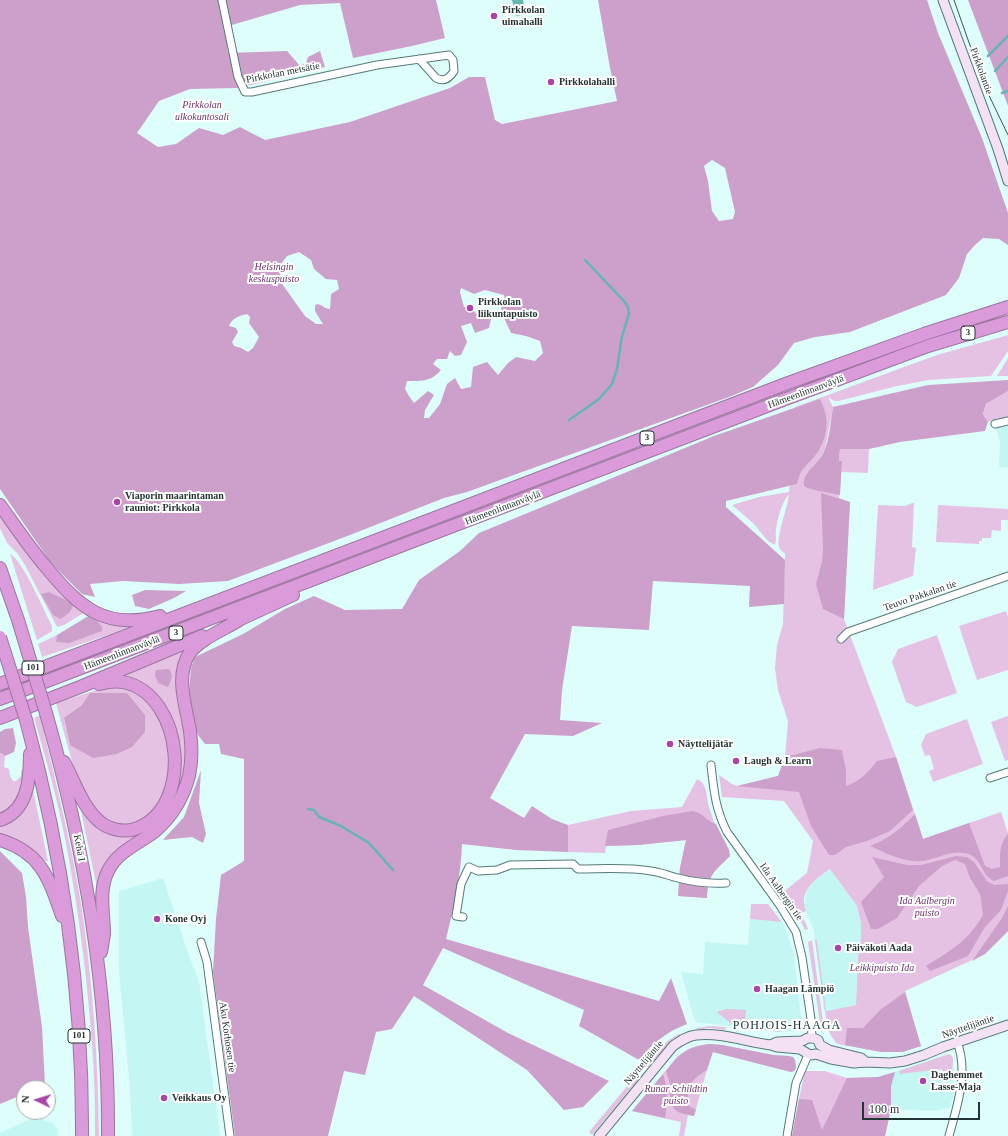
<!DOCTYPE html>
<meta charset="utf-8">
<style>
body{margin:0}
#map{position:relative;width:1008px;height:1136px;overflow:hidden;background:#ddfefb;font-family:"Times New Roman",serif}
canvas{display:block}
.north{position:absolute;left:16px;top:1080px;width:40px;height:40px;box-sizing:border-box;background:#fff;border:1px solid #a7aead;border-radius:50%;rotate:274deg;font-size:11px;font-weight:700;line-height:16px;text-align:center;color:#243433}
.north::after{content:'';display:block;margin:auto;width:14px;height:18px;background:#a944a9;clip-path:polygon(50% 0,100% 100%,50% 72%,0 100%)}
.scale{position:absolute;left:862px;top:1102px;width:118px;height:18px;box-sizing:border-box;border:2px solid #243433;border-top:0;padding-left:5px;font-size:12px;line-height:14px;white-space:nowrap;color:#243433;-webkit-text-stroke:3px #fff;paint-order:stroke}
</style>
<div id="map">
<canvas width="1008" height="1136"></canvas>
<div class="north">N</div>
<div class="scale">100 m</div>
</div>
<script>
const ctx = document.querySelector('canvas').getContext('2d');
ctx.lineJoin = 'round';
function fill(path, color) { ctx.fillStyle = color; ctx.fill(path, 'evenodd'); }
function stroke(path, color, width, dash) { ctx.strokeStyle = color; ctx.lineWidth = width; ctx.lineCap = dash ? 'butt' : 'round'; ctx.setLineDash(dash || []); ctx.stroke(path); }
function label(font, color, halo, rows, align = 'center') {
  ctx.font = font + ' "Times New Roman",serif'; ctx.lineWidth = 4; ctx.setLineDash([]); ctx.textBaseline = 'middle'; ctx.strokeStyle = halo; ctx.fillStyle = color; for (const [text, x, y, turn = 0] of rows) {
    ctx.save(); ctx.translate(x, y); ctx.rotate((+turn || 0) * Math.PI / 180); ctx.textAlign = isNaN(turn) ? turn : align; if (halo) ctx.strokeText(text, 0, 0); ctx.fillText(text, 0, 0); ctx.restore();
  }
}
fill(new Path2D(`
 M1008 425V468L999 467 1000 442 996 427Z
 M830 869 857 906 861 923V938L858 958 856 1005 824 1011 815 939 813 928 804 906 807 889 813 882Z
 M163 878 188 953 199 981 220 1136H132L130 1089 119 972V891Z
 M750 919 782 922 784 926 790 941 794 955 802 1026 795 1031 780 1032 695 1022 681 972 703 974 705 942 748 945Z
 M949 1054 952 1056 953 1059 952 1078 954 1083V1093L950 1108 932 1111 891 1109V1086L895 1072Z
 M35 1117 53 1123 58 1130V1136H0V1133Z`), '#c4f7f4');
fill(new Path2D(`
 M1008 335V351L991 376 928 380 893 387 839 401H834L828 397 833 407 825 449 820 458 839 461 840 449H869L868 473 841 472 839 498 850 502 844 619 896 757 923 839 1001 812 1008 833V931L985 954 905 991 921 1046C895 1054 884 1053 858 1048 851 1046 843 1046 836 1043L830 1034 827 1025 815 940 816 939 817 941 826 1011 856 1005 858 958 861 938V923L857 906 830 869C815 880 798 890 806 911L801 913 808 929 805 930 793 905 782 893 807 873 813 841 784 801 722 797 719 775 732 784 737 786 778 776 785 757 788 721 778 690 775 668 777 645 783 624 785 554C783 552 780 549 779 547 776 536 788 507 789 494 781 503 778 518 776 529 775 535 777 540 775 545L768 541 754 524 732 505 759 497 789 492 795 407 937 355Z
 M1008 358V376H997Z
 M1008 391V417L988 422 983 414 986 404Z
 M912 503H914L912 547 916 548 913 576 873 590 878 505 905 506Z
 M938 505 1008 509V520H1001V531L992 530 991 538H982V541H979V544L936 542Z
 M0 513 85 612 64 625 58 627 56 625 25 565 17 553 7 543 0 528ZM61 599 72 603 73 607 70 612Z
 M10 554C23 560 44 611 52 626V631L51 632 37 640Z
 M1006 611 1008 617V670L977 680 959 626Z
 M95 618 129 625V628L42 657 38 644 57 635V642Z
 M937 635 957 693 917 707 906 702 892 662 898 649Z
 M188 647 184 723 187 759 180 790 162 819 127 845 98 893 80 806 132 834 172 796 167 713 118 676Z
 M122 687 135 691 152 706 167 736 170 768 165 790 154 812 132 825H117L107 821 99 815 88 799 75 772 71 758 56 703 103 688ZM82 705 70 745 64 719Z
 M40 715C55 780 72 845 82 910 93 985 98 1060 99 1136H95C96 1074 90 1013 83 952 78 916 73 879 66 844 58 801 46 759 34 718Z
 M1008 716V760L1005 761 991 722Z
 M967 719 983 764 933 782 929 771 934 769 930 755 925 756 921 745 926 734Z
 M0 753 5 756 4 767 9 769 10 776 13 781H16L21 776V770L25 771 23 788 10 809 0 815Z
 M697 779C708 784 706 797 709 807 711 812 712 817 714 822 719 833 728 843 730 856 714 872 708 874 707 898L678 896 680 868 686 840 638 845 606 846 605 853 568 852V825L631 811 682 807Z
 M31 790H33L48 861H45L34 852 0 837V824Z
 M751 904H768L782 922 750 919Z
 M812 940 823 1022 820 1023 808 942Z
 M726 1009 746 1010 745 1028 734 1026 717 1012Z
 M749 1020 781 1022 780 1032 748 1028Z
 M709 1026 726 1027 725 1030 709 1028 697 1030V1028Z
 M679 1034 681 1035C668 1044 658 1055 648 1067L644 1065C654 1053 665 1041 679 1034Z
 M710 1044 722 1045 773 1055 788 1056 793 1057 795 1060 796 1068 794 1071 791 1072 712 1052 694 1116 688 1115 684 1136H679L681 1122 632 1111 677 1057 687 1050 697 1046Z
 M949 1054 952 1056 953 1059 952 1078 944 1079 942 1069 900 1074 899 1071Z
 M805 1071H825L847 1078 878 1077 895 1072 891 1086V1109L885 1136H792L799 1099Z
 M638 1073 641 1076 592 1135 589 1132Z`), '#e5c2e3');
fill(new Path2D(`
 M0 0H436L445 38 412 46 353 58 340 3 300 5 225 27 228 53 287 51 300 66 306 63 308 57 320 51 325 67 237 88 190 89 159 101 137 133 158 147 176 144 199 128 223 135 240 127 265 140 350 122 450 88 469 77H485L495 120 502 124 617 101 610 68 598 0H927L938 33 982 138 1008 213V245L999 239 983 238 975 245 967 254 959 278 946 295 850 332 815 337 794 343 778 365 753 387 729 397 467 492 444 498 350 535 228 581 179 584 123 581 90 584 95 597 82 594 51 563 0 489ZM712 160 725 168 735 212 733 219 719 221 712 211 708 181 704 166ZM299 252 311 260 314 269 326 279 337 280 339 289 331 294 330 309C325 309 323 305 317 304L315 306V311L323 324H316L305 316 280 281 281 264 287 256ZM461 288 474 294 485 290 504 295 505 301 501 308 505 320 511 333 526 336 540 341 543 353 535 361 516 357 508 363 498 375 487 362 473 367 471 387 461 389 455 378 447 384 440 404 429 418H424L425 410 434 395 428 391 414 403 409 396 405 389 407 381C422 381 431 382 441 370L433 364 437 359H447L450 351 455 356 461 355 467 342 461 326 471 323 475 333 489 328 491 319 482 311 477 314 468 306 464 307 460 292ZM247 314 250 317 249 323 259 337 253 348 248 352 241 348 234 346 232 342 238 332 236 328 229 326C232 318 239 316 247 314Z
 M968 0H1008V106Z
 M1008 380V391L986 404 983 414 988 422 985 431 900 442 869 449H840L839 461H842L840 495C832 493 808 490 804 486 802 473 815 467 821 457 830 443 830 423 833 407L928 385Z
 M820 399C829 417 829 432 819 450 815 457 808 463 803 469 800 473 798 479 797 484L726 501V507L785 560 784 604 749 607 750 586 653 581 649 630 572 626 562 690 560 720 602 723 573 736 525 734 490 798 524 818 532 806 552 819 568 825V852L516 850 462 844C461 876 454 907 446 939L659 1001 671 978 687 1024C666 1032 653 1043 639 1060L579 1026 584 1010 443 948 423 985 508 1033 609 1081 583 1107 564 1110 527 1070 414 996 392 1029 376 1032 365 1075 344 1071 328 1136H235L213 972 216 919 221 875 244 861V759L221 754 219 744H205L198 735 195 727 189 692 191 668 195 657 243 634 285 609 314 596 345 610 402 609 419 580 460 551 479 533 714 436Z
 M821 493 850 502 844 619 823 609 816 584 822 562 823 549Z
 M145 590 186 591 174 598 149 609 135 606 132 595Z
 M49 592 72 603 73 607 70 612 61 619 53 615 41 594Z
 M90 615 95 618 102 627V631L69 643 56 642 57 635Z
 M169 669C174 675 171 681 168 687L158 683 155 675 156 670Z
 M90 693H127L145 715V732L132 747 117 754 93 758 70 745 64 718 82 705Z
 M13 728 16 743 14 752 5 756 0 753V732L5 729Z
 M820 748 842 750 846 771V786C861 781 867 773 877 761L896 757 913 810 890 831 867 841 846 847 835 855H829L811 826 799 792 737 786 778 776 785 757Z
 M201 770 199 803 206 834 203 843 192 837 163 840 184 817Z
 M692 811C705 813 704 820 716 824L729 850 730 856C714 872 708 874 707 898L678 896 680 868 686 840 638 845 605 846 608 830 663 816Z
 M915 814 923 839 969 823 985 866 992 869 1000 867C1000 854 999 844 1008 834V876L994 881C980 875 982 855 964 853 951 850 936 859 922 861 904 863 886 853 870 846 890 838 899 830 915 814Z
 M0 851 22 873 26 897 28 927 42 1027 45 1085 38 1088H24V1094L0 1104Z
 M956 856 967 857 974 862 987 881 994 885 1008 884V891L1001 910 985 927 968 956 930 971 926 966C952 950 968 941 983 915L980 894 970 878 965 864 955 860 942 866 919 886 897 918 878 929H871L861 902 884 877 872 857 907 865H921Z
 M1008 906V931L985 954 972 961 1002 918Z
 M905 992 921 1046 903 1052H881L845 1045 847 1028H863L880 1010Z
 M710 1044 722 1045 773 1055 788 1056 793 1057 795 1060 796 1068 794 1071 791 1072 713 1052 707 1070C690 1080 686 1087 689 1106L696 1110 694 1116 680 1113 674 1109 670 1099 671 1087 666 1071C680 1053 686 1047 710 1044Z
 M895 1072 891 1086V1109L885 1136H792L799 1099 812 1100 822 1130 847 1078 878 1077Z
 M663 1074C668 1089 668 1103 665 1118L632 1111Z`), '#cda0cc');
fill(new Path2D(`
 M512 0H523L526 14 516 16Z`), '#65b5b1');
stroke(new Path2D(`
 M988 56 1008 36
 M995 71 1008 57
 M1002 93 1008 91
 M569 420 599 399 612 384 617 369 622 336 629 314 628 307 624 301 585 260
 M308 809 314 810 319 817 341 826 369 843 393 870`), '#65b5b1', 2.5);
const street = new Path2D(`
 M222 0 238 77 245 92H252L377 65 449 55 453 60 454 71C449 79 444 82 436 78L419 59
 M995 424 1008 421
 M841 639 848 632 1008 576
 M711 765C714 791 715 808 727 832L779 904 796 932 802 957 811 1019 812 1038
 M990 778 1008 772
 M463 917 456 916 461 884 469 867 478 871 497 870 510 865 573 864 578 869C602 869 627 867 651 871 661 872 669 876 678 878 693 882 710 884 726 883
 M201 942 207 962 230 1136
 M787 1136 796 1083 808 1055
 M949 1136C957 1106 969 1072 957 1042`);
const secondary = new Path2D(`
 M943 0 998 149 1008 181
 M771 1045 777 1042 802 1041 808 1038H813L818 1040 820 1045 829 1050 861 1058 866 1062
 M599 1136 673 1046C680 1041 687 1036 696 1035 720 1032 747 1042 771 1045L777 1047 800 1049 810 1055 816 1054 831 1059 854 1063 866 1062 890 1063 905 1061 924 1055 943 1047 1008 1025`);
const highway = new Path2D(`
 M0 505C15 526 29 547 46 567 79 607 105 631 160 616
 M0 568 19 623
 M232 623 293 595
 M0 684 788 383 924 334 1008 307
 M0 699 783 400 928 346 1008 322
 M46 713C86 853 109 991 108 1136
 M0 718 80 687 202 636
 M26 720C63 856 83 995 82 1136
 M64 762C75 782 82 807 100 822 109 829 123 833 135 829 195 809 184 694 123 682 115 681 107 682 99 684
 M0 820C28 811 30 779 30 754
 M0 840C42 853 49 879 62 916
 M101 952C102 946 103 940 104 934 104 913 98 891 108 871 117 852 138 844 154 832 171 818 183 798 189 776 192 762 192 746 190 731 186 706 175 677 189 654 198 640 225 629 239 620`);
stroke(street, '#557a78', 9);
stroke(secondary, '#557a78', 11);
stroke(highway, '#9b769f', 14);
stroke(street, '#fff', 7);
stroke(secondary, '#f4e1f4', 9);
stroke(highway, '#db9ad9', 12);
stroke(new Path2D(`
 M954 0 984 85 1008 135`), '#405352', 1);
const highwayBridge = new Path2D(`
 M19 623 46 713
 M0 637 26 720`);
stroke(highwayBridge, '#9b769f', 14, []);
stroke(highwayBridge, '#db9ad9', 12);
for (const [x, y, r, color] of [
 [494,16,4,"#a944a9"],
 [551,82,4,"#a944a9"],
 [470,308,4,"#a944a9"],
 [117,502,4,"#a944a9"],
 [670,744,4,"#a944a9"],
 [736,761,4,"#a944a9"],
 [157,919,4,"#a944a9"],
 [838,948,4,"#a944a9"],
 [757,989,4,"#a944a9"],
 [923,1081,4,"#a944a9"],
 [164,1098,4,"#a944a9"]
]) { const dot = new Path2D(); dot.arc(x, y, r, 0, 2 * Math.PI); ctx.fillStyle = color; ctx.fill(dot); stroke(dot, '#fff', 1.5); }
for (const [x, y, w] of [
 [968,333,14],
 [647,438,14],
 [176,633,14],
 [33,668,22],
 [79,1036,22]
]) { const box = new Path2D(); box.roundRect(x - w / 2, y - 7, w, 14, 3); ctx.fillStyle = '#fff'; ctx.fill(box); stroke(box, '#243433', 1); }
label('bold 9px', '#243433', null, [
 ["3",968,333],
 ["3",647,438],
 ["3",176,633],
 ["101",33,668],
 ["101",79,1036]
]);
label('bold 10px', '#243433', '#fff', [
 ["Pirkkolan",502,10],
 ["uimahalli",502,22],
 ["Pirkkolahalli",559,82],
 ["Pirkkolan",478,302],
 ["liikuntapuisto",478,314],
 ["Viaporin maarintaman",125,496],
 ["rauniot: Pirkkola",125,508],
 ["Näyttelijätär",678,744],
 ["Laugh & Learn",744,761],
 ["Kone Oyj",165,919],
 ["Päiväkoti Aada",846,948],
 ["Haagan Lämpiö",765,989],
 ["Daghemmet",931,1075],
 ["Lasse-Maja",931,1087],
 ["Veikkaus Oy",172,1098]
], 'left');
label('10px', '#243433', '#fff', [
 ["Pirkkolantie",981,71,70],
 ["Pirkkolan metsätie",283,73,-11],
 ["Hämeenlinnanväylä",806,392,-20],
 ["Hämeenlinnanväylä",503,508,-21],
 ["Teuvo Pakkalan tie",920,596,-19],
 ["Hämeenlinnanväylä",122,653,-21],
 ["Kehä I",79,848,79],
 ["Ida Aalbergin tie",781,892,55],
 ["Näyttelijäntie",968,1027,-19],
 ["Aku Korhosen tie",227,1037,82],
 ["Näyttelijäntie",644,1063,-50]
]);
label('italic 10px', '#6a336a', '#fff', [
 ["Pirkkolan",202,105],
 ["ulkokuntosali",202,117],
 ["Helsingin",274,267],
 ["keskuspuisto",274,279],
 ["Ida Aalbergin",927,901],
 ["puisto",927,913],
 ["Leikkipuisto Ida",882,968],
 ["Runar Schildtin",676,1089],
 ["puisto",676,1101]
]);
ctx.letterSpacing = '1px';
label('12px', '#0e3432', '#fff', [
 ["POHJOIS-HAAGA",787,1026]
]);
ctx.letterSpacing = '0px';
</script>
